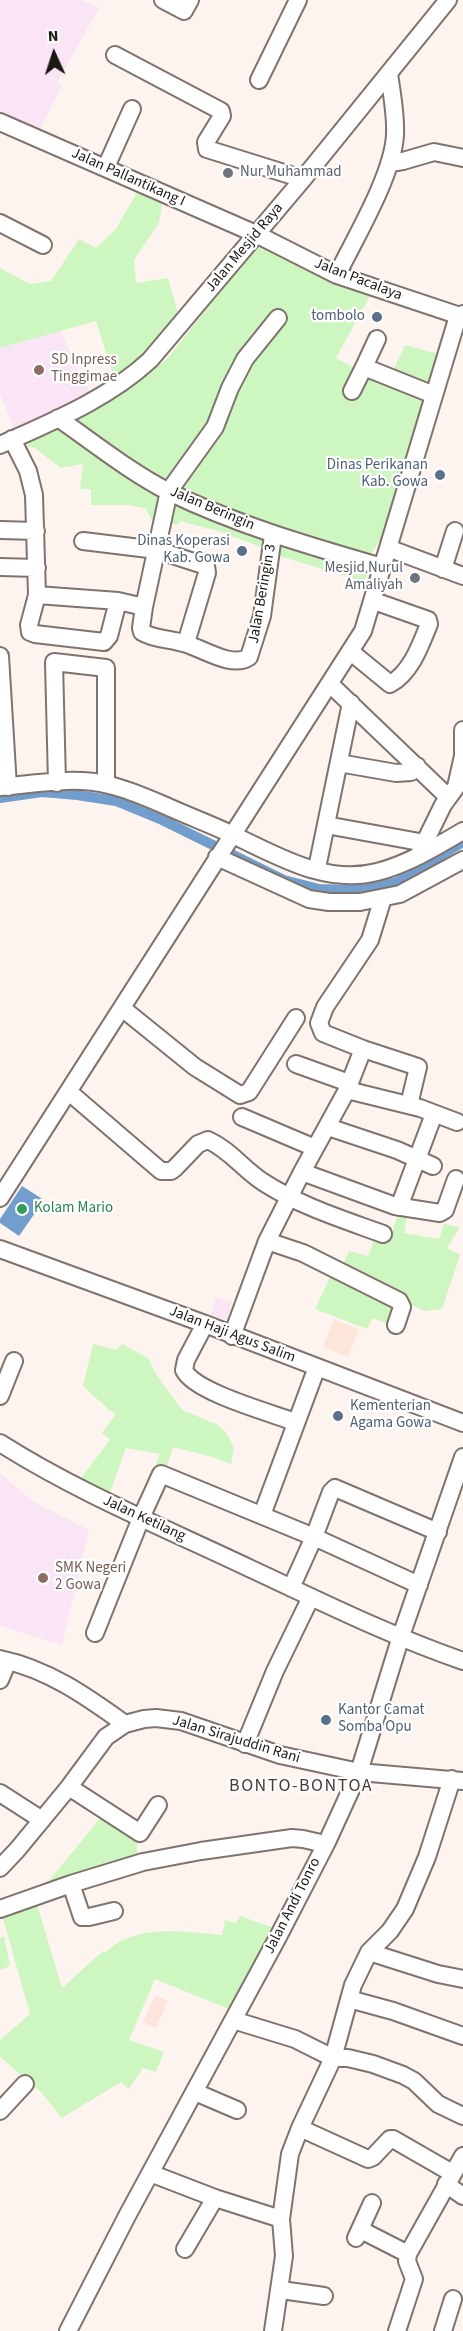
<!DOCTYPE html>
<style>
body{margin:0}
#map{position:relative;width:463px;height:2331px;overflow:hidden;background:#fdf4f0;font-family:"Source Sans 3",sans-serif}
canvas{display:block}
.north{position:absolute;left:24px;top:24px;width:60px;height:60px;-webkit-text-stroke:4px #fff;paint-order:stroke;rotate:357deg;font-size:16px;font-weight:700;line-height:24px;text-align:center;color:#1c1715}
.north::after{content:'';display:block;margin:auto;width:21px;height:27px;background:#1c1715;clip-path:polygon(50% 0,100% 100%,50% 72%,0 100%)}
</style>
<div id="map">
<canvas width="463" height="2331"></canvas>
<div class="north">N</div>
</div>
<script>
const ctx = document.querySelector('canvas').getContext('2d');
ctx.lineJoin = 'round';
function fill(path, color) { ctx.fillStyle = color; ctx.fill(path, 'evenodd'); }
function stroke(path, color, width, dash) { ctx.strokeStyle = color; ctx.lineWidth = width; ctx.lineCap = dash ? 'butt' : 'round'; ctx.setLineDash(dash || []); ctx.stroke(path); }
function label(font, color, halo, rows, align = 'center') {
  ctx.font = font + ' "Source Sans 3",sans-serif'; ctx.lineWidth = 4.5; ctx.setLineDash([]); ctx.textBaseline = 'middle'; ctx.strokeStyle = halo; ctx.fillStyle = color; for (const [text, x, y, turn = 0] of rows) {
    ctx.save(); ctx.translate(x, y); ctx.rotate((+turn || 0) * Math.PI / 180); ctx.textAlign = isNaN(turn) ? turn : align; if (halo) ctx.strokeText(text, 0, 0); ctx.fillText(text, 0, 0); ctx.restore();
  }
}
fill(new Path2D(`
 M334 1319 359 1329 348 1357 323 1347Z
 M155 1995 168 2001 156 2028 143 2022Z`), '#fde5dc');
fill(new Path2D(`
 M0 0H81L99 8 57 83 62 86 39 131 0 113Z
 M60 331 91 395 14 430 0 393V348Z
 M216 1297 232 1302 227 1320 211 1315Z
 M0 1473 32 1501 89 1530 62 1645 0 1626Z`), '#f9e5f5');
fill(new Path2D(`
 M140 187 163 199 159 223 134 260 136 283 168 278 178 313 141 361 114 378 96 321 0 348V268L30 284 51 281 79 239 96 248 116 229Z
 M258 242 371 294 336 358 386 385 405 345 439 354 384 534 369 557 365 582 276 555 261 547 218 531 180 521 177 525 152 520 145 508 129 505H91V489H80L83 464 61 468 35 448 29 447 25 439 72 418 130 389 168 358Z
 M399 1211H408L404 1233 439 1239 444 1224 460 1227 447 1248 460 1255 442 1309 424 1311 342 1268 349 1251 368 1256 376 1236 385 1238 392 1233Z
 M332 1273 398 1305 391 1325 373 1318 367 1329 315 1309Z
 M93 1344 116 1350 122 1344 148 1358 156 1374 182 1410 216 1424 225 1431 234 1447 231 1464 216 1458 173 1447 165 1472 154 1470 160 1454 126 1448 109 1495 78 1482 110 1440 102 1433 116 1414 108 1409 83 1386Z
 M103 1815 137 1836V1861L42 1889Z
 M36 1901 62 1988 102 1952H106C136 1923 184 1932 222 1935L225 1920 236 1923 240 1916 274 1928 231 2010 155 1979 129 2040 164 2052 156 2072 143 2068 129 2089 121 2082 62 2118 40 2091 0 2057V2040L30 2014 2 1915Z
 M4 1936 10 1966 0 1970V1938Z`), '#cdf6c0');
fill(new Path2D(`
 M22 1186 44 1200 19 1236 0 1223V1219Z`), '#719ecd');
stroke(new Path2D(`
 M0 798 42 792 77 795 116 801 162 820 284 880 319 889 355 890 397 882 463 842`), '#719ecd', 10);
const minor = new Path2D(`
 M163 0 184 11 190 0
 M115 55 221 111 222 116 206 142 207 149 303 179
 M259 80 298 0
 M0 122 256 234 337 275 463 317
 M390 163 403 161 434 152 463 158
 M106 167 132 109
 M0 223 43 245
 M337 275C355 238 393 175 395 135 396 115 392 94 389 74
 M364 367 377 339
 M352 391 364 367 434 395
 M58 418C94 443 130 472 169 492 237 525 310 546 382 567
 M12 439 28 471 34 495 37 595 29 625 30 632 35 634 104 642 109 636 118 601
 M0 445C51 422 108 399 150 360L303 179 448 0
 M0 530 36 531
 M273 535 262 616 249 657C231 669 201 647 183 643 170 639 153 639 142 632L141 628 144 607 169 491 215 427 230 388 245 359 278 318
 M83 541 157 550 206 566 207 573 186 643
 M388 548 463 576
 M0 567 37 568
 M443 569 455 531
 M37 595 118 601 144 607
 M351 652 390 684C411 673 421 644 429 624L428 620 374 601
 M0 656 8 787
 M330 684 448 797
 M463 730V755
 M339 763 396 773 411 772 417 766
 M57 783 54 662 106 668V784
 M0 787C34 784 75 776 109 785 131 790 152 800 173 809 193 818 215 826 235 836 280 857 326 885 377 872 408 864 436 847 463 831
 M326 825 425 843
 M418 856 443 805 456 787 463 756
 M217 857 309 899 329 902H360L400 894 463 860
 M317 868 351 703
 M122 1008 195 1067 240 1095 249 1092 296 1018
 M363 1049 418 1067 409 1105
 M296 1064 349 1083
 M347 1090 420 1108 457 1122
 M69 1092 161 1171H171L175 1168 198 1144 208 1140C230 1150 243 1169 263 1182 300 1206 342 1219 383 1234
 M242 1117 315 1148
 M328 1127 397 1150 433 1166
 M302 1172 395 1206 440 1213 445 1210 456 1179
 M0 1198 363 631 458 316 463 314
 M399 1207 434 1114
 M267 1241 303 1253 399 1301 402 1307 396 1325
 M0 1249 205 1324 463 1423
 M205 1324 186 1360 184 1370C194 1392 271 1413 295 1422
 M232 1336 267 1241 302 1172 347 1090 363 1049 323 1033 319 1023 325 1007 370 940 383 898
 M0 1396 14 1361
 M0 1443C79 1493 165 1528 249 1568 320 1601 390 1636 463 1661
 M262 1515 317 1367
 M291 1588 314 1537 331 1492 335 1488 438 1532
 M95 1633 141 1518 161 1474 314 1537 419 1585
 M0 1659C48 1669 86 1696 125 1724
 M0 1680 8 1661
 M245 1744 275 1671 311 1597
 M69 1787 140 1833 158 1805
 M0 1793 42 1820
 M0 1868 17 1850 69 1787 106 1737 125 1724 144 1719 156 1718 181 1721 280 1755 359 1772 463 1781
 M71 1884 143 1862 201 1851 292 1838 303 1839 325 1844
 M0 1909 71 1884 82 1917H89L114 1911
 M369 1952 438 1974 463 1979
 M349 1999 393 2011 463 2036
 M233 2020 295 2039 333 2058H348L373 2064 403 2075 414 2081 438 2104 463 2116
 M195 2092 237 2110
 M0 2111 25 2084
 M300 2128 368 2159 373 2157 390 2139H393L452 2173
 M150 2173 215 2198 281 2219 284 2256 273 2331
 M446 2184 463 2196
 M281 2219 290 2154 300 2128 333 2058 353 1985 369 1952 390 1931 405 1909 427 1857 452 1779
 M361 2230 408 2254
 M356 2238 372 2203
 M185 2249 215 2198
 M281 2290 324 2296
 M68 2331 127 2216 278 1937 327 1842 359 1772 401 1636 463 1457
 M397 2331 414 2279 407 2261 408 2254 463 2156
 M443 2331 453 2299`);
stroke(minor, '#80736d', 20);
stroke(minor, '#fff', 16);
for (const [x, y, r, color] of [
 [228,173,6,"#6b7280"],
 [377,317,6,"#5c6f8a"],
 [39,370,6,"#8d6e63"],
 [440,475,6,"#5c6f8a"],
 [242,551,6,"#5c6f8a"],
 [415,578,6,"#6b7280"],
 [22,1209,6,"#2e9e5b"],
 [338,1416,6,"#5c6f8a"],
 [43,1578,6,"#8d6e63"],
 [326,1720,6,"#5c6f8a"]
]) { const dot = new Path2D(); dot.arc(x, y, r, 0, 2 * Math.PI); ctx.fillStyle = color; ctx.fill(dot); stroke(dot, '#fff', 2); }
label('15px', '#5b616d', '#fff', [
 ["Nur Muhammad",240,173],
 ["Mesjid Nurul",403,569,"right"],
 ["Amaliyah",403,586,"right"]
], 'left');
label('15px', '#1c1715', '#fff', [
 ["Jalan Pallantikang I",128,178,24],
 ["Jalan Mesjid Raya",245,248,-50],
 ["Jalan Pacalaya",358,280,21],
 ["Jalan Beringin",212,509,23],
 ["Jalan Beringin 3",263,594,-80],
 ["Jalan Haji Agus Salim",232,1335,21],
 ["Jalan Ketilang",144,1519,25],
 ["Jalan Sirajuddin Rani",236,1740,17],
 ["Jalan Andi Tonro",293,1906,-63]
]);
label('15px', '#4e5e75', '#fff', [
 ["tombolo",365,317],
 ["Dinas Perikanan",428,466],
 ["Kab. Gowa",428,483],
 ["Dinas Koperasi",230,542],
 ["Kab. Gowa",230,559],
 ["Kementerian",350,1407,"left"],
 ["Agama Gowa",350,1424,"left"],
 ["Kantor Camat",338,1711,"left"],
 ["Somba Opu",338,1728,"left"]
], 'right');
label('15px', '#785e54', '#fff', [
 ["SD Inpress",51,361],
 ["Tinggimae",51,378],
 ["SMK Negeri",55,1569],
 ["2 Gowa",55,1586]
], 'left');
label('15px', '#27864d', '#fff', [
 ["Kolam Mario",34,1209]
], 'left');
ctx.letterSpacing = '1.5px';
label('18px', '#483c37', '#fff', [
 ["BONTO-BONTOA",301,1787]
]);
ctx.letterSpacing = '0px';
</script>
